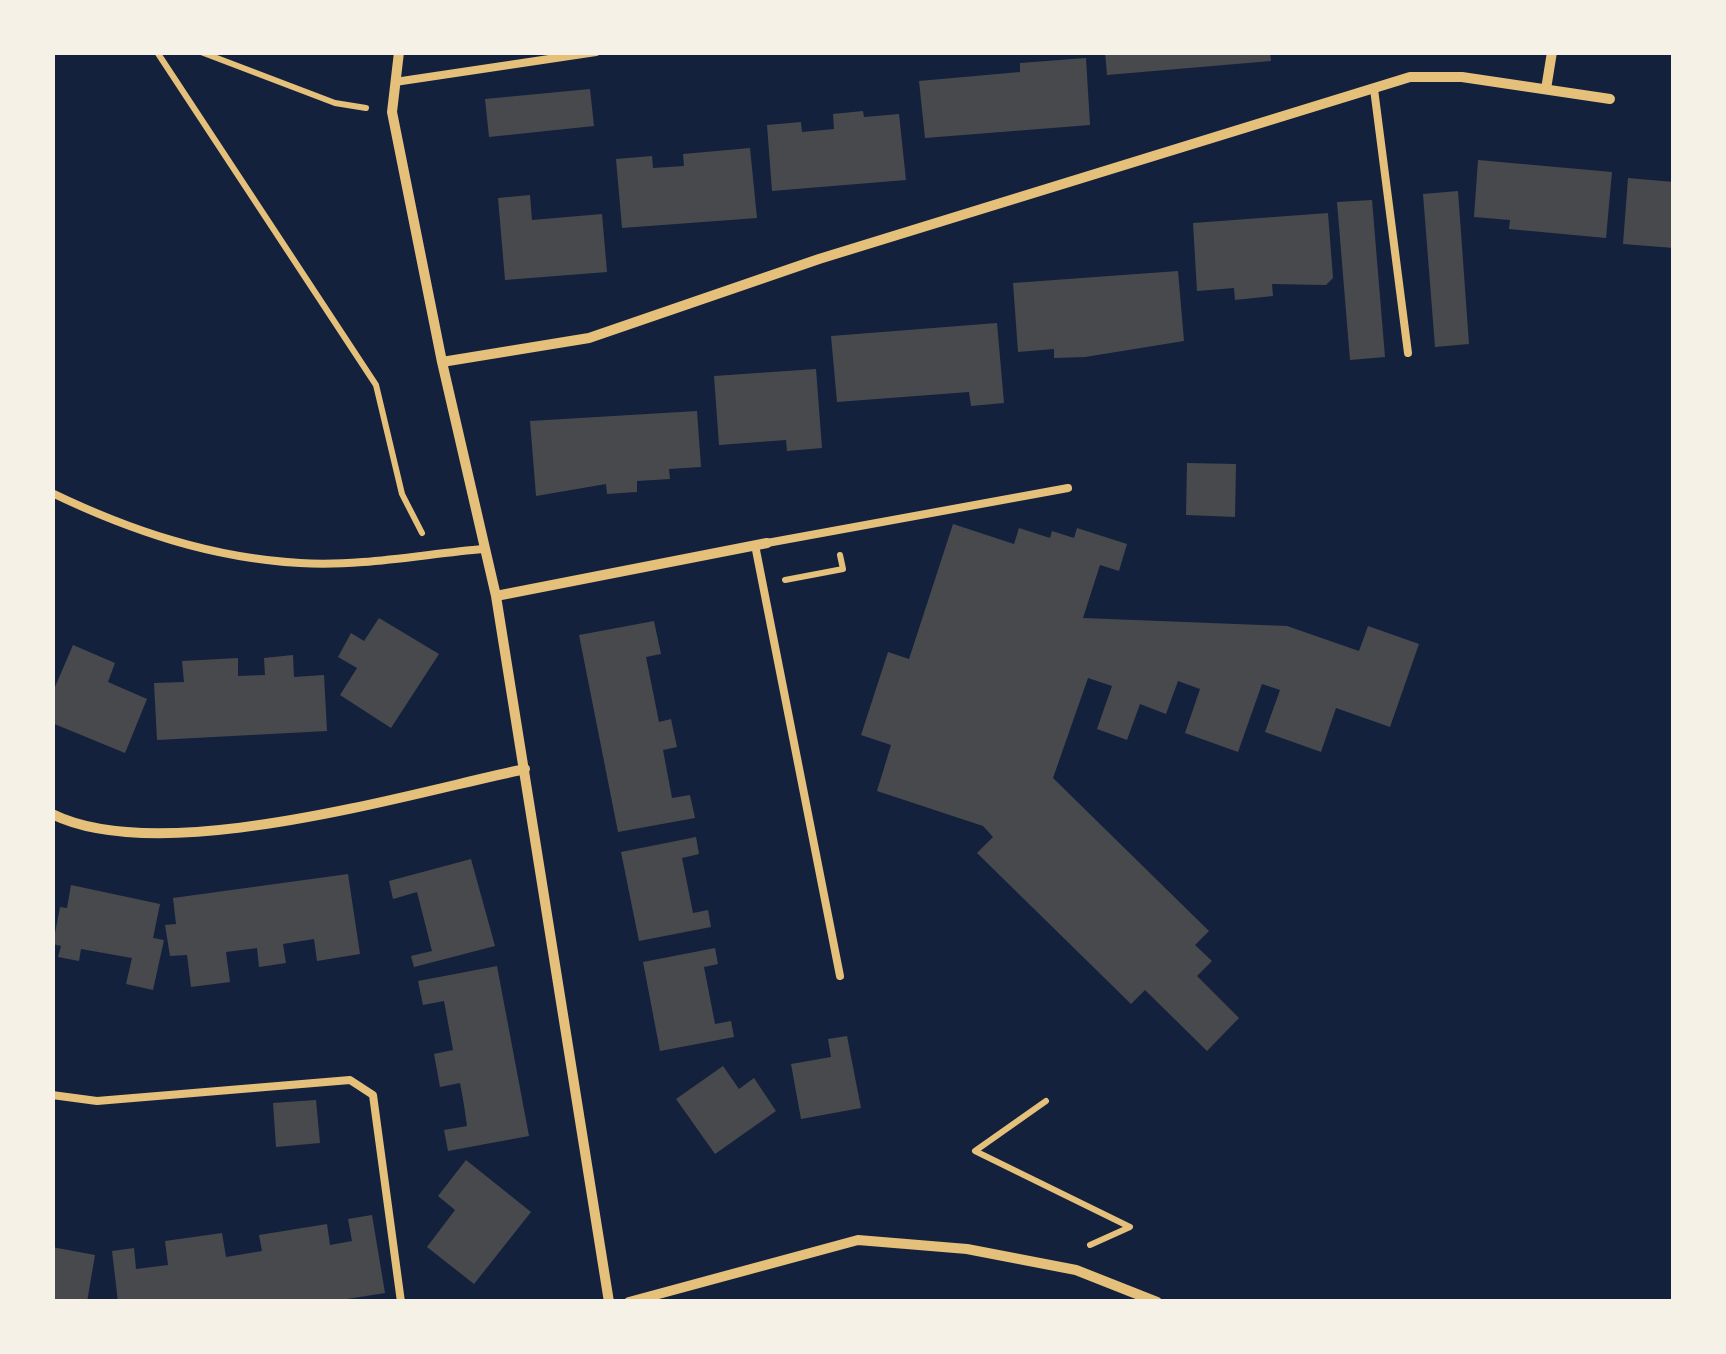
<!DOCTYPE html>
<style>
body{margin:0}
#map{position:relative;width:1726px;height:1354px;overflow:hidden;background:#14213d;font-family:"Varela Round",sans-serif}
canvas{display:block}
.frame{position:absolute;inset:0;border:55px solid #f6f1e7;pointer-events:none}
</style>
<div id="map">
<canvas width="1726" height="1354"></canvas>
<div class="frame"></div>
</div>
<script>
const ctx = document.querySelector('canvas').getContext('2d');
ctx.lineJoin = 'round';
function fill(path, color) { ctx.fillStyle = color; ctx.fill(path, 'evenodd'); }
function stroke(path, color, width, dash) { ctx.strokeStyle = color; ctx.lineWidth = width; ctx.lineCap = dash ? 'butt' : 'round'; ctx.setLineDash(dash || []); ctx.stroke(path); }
fill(new Path2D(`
 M1105 52H1270L1271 61 1107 75Z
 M1086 58 1090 125 925 138 919 81 1020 72V63Z
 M590 89 594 126 489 137 485 99Z
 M863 111 864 117 899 114 906 180 772 191 767 125 801 122 802 132 834 129 833 114Z
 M750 148 757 218 622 228 616 159 652 156 653 168 684 166 683 154Z
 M1478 160 1612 172 1606 238 1509 229 1510 220 1474 217Z
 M1628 178 1674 182V248L1623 244Z
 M1458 191 1469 344 1435 347 1423 194Z
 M530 195 532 220 602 214 607 272 505 280 498 198Z
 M1372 200 1385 357 1350 360 1337 202Z
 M1328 213 1333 278 1326 285 1272 284 1273 296 1235 300 1234 288 1197 291 1193 223Z
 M1178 271 1184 341 1085 357 1054 358V349L1018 352 1013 283Z
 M997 323 1004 403 971 406 969 392 837 402 831 336Z
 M816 369 822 448 787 451 786 440 719 445 714 376Z
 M697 411 701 467 669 469 670 479 637 481V492L607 494 606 484 536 496 530 421Z
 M1187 463 1236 464 1235 517 1186 515Z
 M953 524 1014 544 1019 528 1050 538 1052 531 1074 538 1077 528 1127 544 1119 571 1100 565 1083 618 1287 626 1359 651 1368 626 1419 644 1390 727 1336 708 1321 752 1265 732 1280 690 1262 684 1238 752 1185 733 1200 689 1178 681 1166 714 1140 704 1127 740 1097 729 1112 686 1088 678 1053 778 1209 931 1195 945 1212 961 1197 976 1239 1018 1207 1051 1145 990 1131 1004 977 853 993 837 983 826 877 791 891 745 861 735 888 652 909 659Z
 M379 618 439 654 391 728 340 695 357 668 338 657 351 633 364 641Z
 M654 621 661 654 646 657 659 722 671 719 677 747 663 750 672 798 690 795 695 818 618 832 579 635Z
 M73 645 115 663 108 682 147 699 125 753 52 723V694Z
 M293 655 294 677 324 675 327 731 157 740 154 683 184 682 182 661 238 658V676L265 675 264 658Z
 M696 837 699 854 682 858 693 913 708 910 711 927 639 941 621 852Z
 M471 859 495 946 414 967 411 956 432 951 417 892 393 899 389 881Z
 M348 874 360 954 317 961 314 939 283 944 286 963 259 967 257 948 226 952 230 982 191 987 187 955 170 956 165 925 176 924 173 898Z
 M71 885 160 904 153 938 164 940 153 990 126 984 132 958 81 949 79 961 58 957 61 946 53 944 60 907 67 908Z
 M715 948 718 964 704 967 715 1024 731 1021 734 1037 660 1051 643 962Z
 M497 966 529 1136 448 1151 444 1130 467 1126 464 1105 460 1083 440 1087 434 1054 453 1050 444 1001 423 1005 418 981Z
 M847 1036 861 1108 801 1119 791 1064 831 1057 828 1039Z
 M723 1066 739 1089 754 1078 776 1111 715 1154 676 1099Z
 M316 1100 320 1143 276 1147 273 1103Z
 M466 1160 531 1212 474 1284 427 1247 455 1210 438 1196Z
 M372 1215 385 1293 328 1302H118L112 1251 134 1248 136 1269 168 1265 165 1241 222 1233 226 1257 262 1251 259 1235 327 1224 330 1245 352 1241 348 1219Z
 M52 1247 95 1255 87 1302H52Z`), '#48494c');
stroke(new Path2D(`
 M157 52 376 385 402 494 422 533
 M201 52 335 103 366 108
 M785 580 843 569 840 555
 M1046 1101 975 1151 1130 1227 1090 1245`), '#e5c07b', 6);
stroke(new Path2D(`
 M395 82 596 52
 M1374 89 1408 353
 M52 493C131 531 212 558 300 563 359 567 424 554 483 549
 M767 543 1068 488
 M755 545 840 976
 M52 1095 97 1101 350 1080 373 1095 401 1302`), '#e5c07b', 8);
stroke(new Path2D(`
 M399 52 392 112 442 362 496 596 609 1302
 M1546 89 1552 52
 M442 362 589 338 819 259 1410 77H1462L1610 99
 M496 596 767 543
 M52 814C161 868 406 794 525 769
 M629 1302 858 1240 967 1249 1076 1270 1157 1302`), '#e5c07b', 10);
</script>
